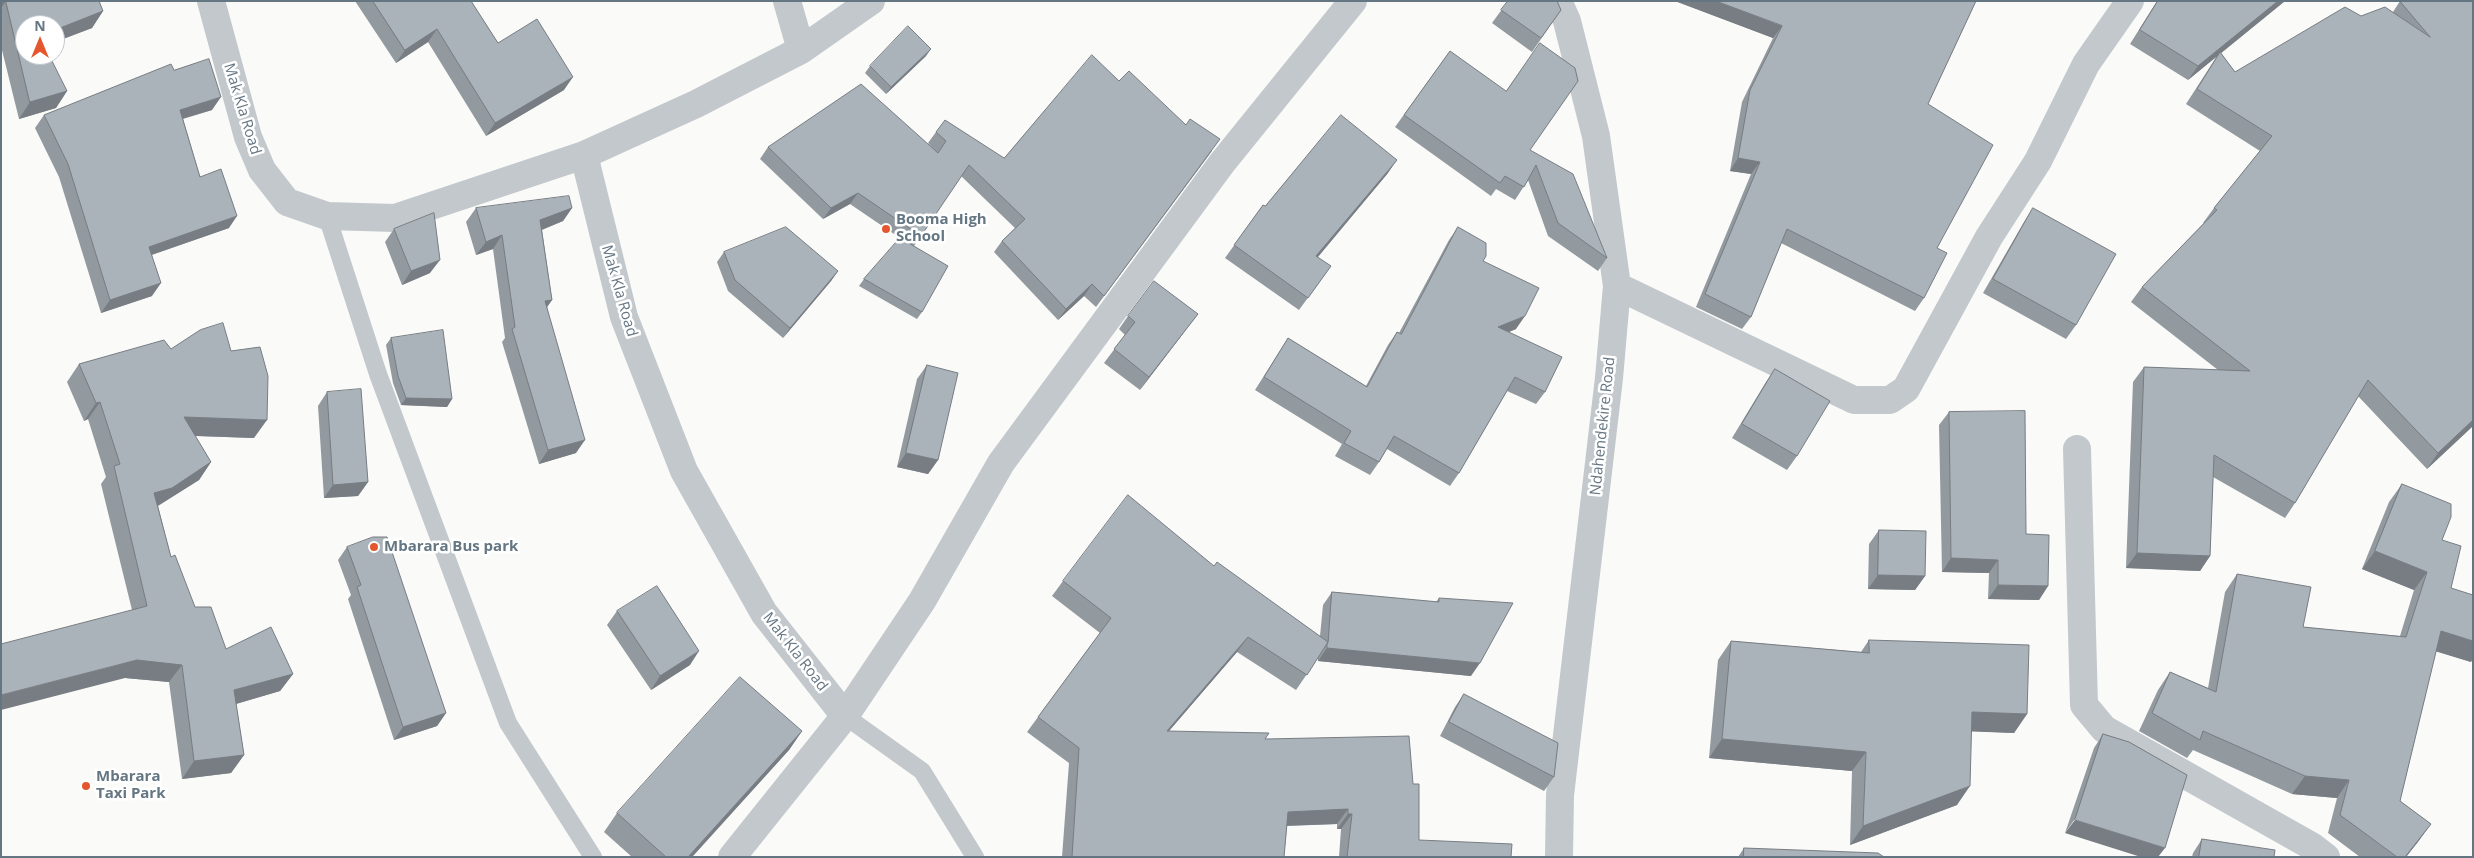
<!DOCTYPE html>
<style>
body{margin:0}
#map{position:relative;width:2474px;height:858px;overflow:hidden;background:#fafaf8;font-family:"Open Sans",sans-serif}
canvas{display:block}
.frame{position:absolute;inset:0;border:2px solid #657683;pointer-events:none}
.north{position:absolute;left:15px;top:15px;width:50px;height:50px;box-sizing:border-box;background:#fff;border:1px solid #c1c8cd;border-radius:50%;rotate:0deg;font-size:14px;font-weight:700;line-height:20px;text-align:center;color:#657683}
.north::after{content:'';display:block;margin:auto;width:18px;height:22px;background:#e4572e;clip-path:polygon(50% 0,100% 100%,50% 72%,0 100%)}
</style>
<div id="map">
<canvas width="2474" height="858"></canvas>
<div class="frame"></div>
<div class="north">N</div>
</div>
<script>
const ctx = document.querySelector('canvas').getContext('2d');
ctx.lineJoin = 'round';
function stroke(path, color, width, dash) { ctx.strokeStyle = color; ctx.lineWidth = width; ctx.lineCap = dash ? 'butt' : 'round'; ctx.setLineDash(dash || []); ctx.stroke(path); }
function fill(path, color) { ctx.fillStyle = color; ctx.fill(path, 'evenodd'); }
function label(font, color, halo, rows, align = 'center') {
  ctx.font = font + ' "Open Sans",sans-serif'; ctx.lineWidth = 5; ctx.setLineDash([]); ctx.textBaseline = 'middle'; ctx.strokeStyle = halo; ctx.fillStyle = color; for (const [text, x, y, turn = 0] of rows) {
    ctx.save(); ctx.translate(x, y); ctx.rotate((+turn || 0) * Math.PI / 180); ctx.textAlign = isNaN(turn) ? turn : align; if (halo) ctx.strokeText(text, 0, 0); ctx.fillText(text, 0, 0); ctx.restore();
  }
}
stroke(new Path2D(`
 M327 216 378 374 508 723 593 857
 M845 716 922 771 975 857`), '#c3c8cc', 18);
stroke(new Path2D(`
 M211 1 248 137 262 170 287 202 327 216 395 218 584 155 624 317 684 471 764 613 845 716 732 857
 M787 1 801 50
 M1558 1 1567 21 1596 136 1617 286 1609 378 1560 795 1559 857
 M584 155 696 104 801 50 871 1
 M1617 286 1854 400H1890L1906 389 1989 237 2038 161 2086 64 2130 1
 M2077 449 2084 705 2104 729 2313 847 2326 857
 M845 716 922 601 1001 463 1222 163 1353 1`), '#c3c8cc', 28);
fill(new Path2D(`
 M1 1H99L103 11 92 28 55 42V25H25L67 91 56 108 19 119 1 46Z
 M355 1H471L498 43 564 90 486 136 428 42 396 63Z
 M1508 1 1561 10 1532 52 1492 23Z
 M1675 1H1976L1928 104 1937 248 1924 298 1915 311 1781 243 1751 317 1742 329 1696 307 1751 174 1730 171 1742 102 1773 38Z
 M2157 1H2285L2221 53 2235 72 2361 16 2393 12 2400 1H2473V426L2427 469 2358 396 2295 503 2285 518 2213 477 2210 556 2200 571 2126 568 2133 382 2144 367 2218 370 2131 302 2142 287 2204 223H2203L2214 208 2260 151 2186 104 2217 56 2188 80 2130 44Z
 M1450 51 1530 150 1607 258 1598 271 1548 236 1528 180 1515 200 1496 189 1491 196 1395 127Z
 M926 56 886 94 865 73 870 66Z
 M174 70 212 110 183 119 200 177 229 228 151 255 152 296 101 313 59 177 35 128 44 115Z
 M1119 81 1212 151 1096 307 1084 296 1058 320 994 252 1002 241 1015 228 961 176 914 246 922 312 917 319 859 286 864 279 900 238 850 204 823 219 760 159 768 147 935 151 928 143 936 132 1004 158Z
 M1388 173 1317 257 1331 266 1299 310 1225 258 1263 205 1265 206Z
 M476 208H572L563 221 542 230 552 300 547 307 576 453 539 464 502 342 505 338 493 249 476 255 466 222Z
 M2033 208 2076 325 2066 339 1983 293 2024 222Z
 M1458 227 1483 261 1516 329 1509 332 1545 392 1536 404 1507 391 1459 473 1450 486 1387 449 1379 462 1370 475 1335 456 1342 444 1255 390 1288 338 1366 386 1388 345 1397 332 1399 333 1449 240Z
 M394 229 430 273 402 285 385 242Z
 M724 252 838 271 831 281 783 338 728 291 717 262Z
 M1198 314 1188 327 1140 390 1104 363 1125 335 1119 329 1128 316Z
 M391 338 452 399 447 407 401 405 393 383 386 345Z
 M171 349 254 438 195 436 211 462 199 480 158 506 171 557 195 607 226 649 293 674 280 691 236 704 244 755 231 773 182 779 169 682 125 678 132 610 101 484 106 477 88 419 84 421 67 382 79 364Z
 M927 365 938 460 928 474 897 467 917 379Z
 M1775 369 1797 456 1787 470 1732 438 1766 382Z
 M327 392 368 482 358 496 324 498 318 406Z
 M1949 412 2048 586 2039 600 1988 599 1989 573 1942 572 1939 425Z
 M2402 484 2442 540 2451 588 2471 662 2436 651 2400 801 2431 824 2406 857H2360L2328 833 2337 798 2292 794 2193 750 2187 758 2139 731 2158 690 2170 672 2208 688 2225 592 2237 574 2303 627 2400 636 2414 590 2362 569 2389 502Z
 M1879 530 1925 576 1915 590 1868 589 1869 544Z
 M347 547 446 713 437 726 394 740 348 599 351 595 338 560Z
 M1214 566 1320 636 1323 605 1332 592 1436 602 1439 598 1471 676 1318 661V658L1296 690 1237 652 1169 731 1265 739 1413 784 1419 840 1511 857H1339L1341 829H1337V824L1287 826 1284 857H1062L1069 763 1027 732 1100 633 1052 596 1063 581Z
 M617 611 690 665 651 690 607 625Z
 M1869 640 2027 714 2014 733 1972 731 1957 805 1850 845 1852 771 1709 758 1718 660 1731 641 1861 652Z
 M1464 694 1554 777 1544 791 1440 736 1455 707Z
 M802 731 789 750 692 857H632L604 832 617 813Z
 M2103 734 2129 742 2065 833 2094 748Z
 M2202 839 2274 857H2192L2193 853Z
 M1744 848 1884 857H1738Z`), '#929a9f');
fill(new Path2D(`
 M1 1H6L1 8Z
 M1675 1H1716L1782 26 1773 38Z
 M2278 1H2285L2188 80 2198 66Z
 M103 11 92 28 55 42V30Z
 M437 29 428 42 396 63 405 50Z
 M931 49 926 56 886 94 891 87Z
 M573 77 564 90 486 136 495 123Z
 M67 91 56 108 19 119 30 102Z
 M221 97 212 110 171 122 180 110Z
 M1738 158 1760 162 1751 174 1730 171Z
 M1397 160 1388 173 1308 269 1316 256Z
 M858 193 850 204 823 219 831 208Z
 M572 208 563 221 531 234 540 220Z
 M237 216 229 228 140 259 149 247Z
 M502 235 493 249 476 255 486 242Z
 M440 260 430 273 402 285 411 271Z
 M838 271 831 281 783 338 790 328Z
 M161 283 152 296 101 313 110 300Z
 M1092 284 1084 296 1058 320 1066 309Z
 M552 300 542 314 545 301Z
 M1198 314 1188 327 1140 390 1149 377Z
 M1525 316 1516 329 1489 340 1498 327Z
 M406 398 452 399 447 407 401 405Z
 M100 402 88 419 84 421 96 403Z
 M184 417 267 420 254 438 172 435Z
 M2473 420V426L2427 469 2438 453Z
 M585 440 576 453 539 464 548 450Z
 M906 453 938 460 928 474 897 467Z
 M211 462 199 480 159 505 142 510 154 493Z
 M368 482 358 496 324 498 333 485Z
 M2375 551 2427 572 2414 590 2362 569Z
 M2137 553 2210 556 2200 571 2126 568Z
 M1951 558 1998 560 1989 573 1942 572Z
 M1878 575 1925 576 1915 590 1868 589Z
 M1998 585 2048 586 2039 600 1988 599Z
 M2441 631 2473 641V659L2471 662 2428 649Z
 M1248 637 1237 652 1156 746 1167 731Z
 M1327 648 1480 663 1471 676 1318 661Z
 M699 651 690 665 651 690 660 676Z
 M137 660 182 665 169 682 125 678 1 710V695Z
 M293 674 280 691 222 708 234 690Z
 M1972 712 2027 714 2014 733 1959 731Z
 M446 713 437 726 394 740 403 727Z
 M802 731 789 750 692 857H688Z
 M1722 739 1866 752 1852 771 1709 758Z
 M244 755 231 773 182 779 194 761Z
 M2305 776 2349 780 2337 798 2292 794Z
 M1970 786 1957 805 1850 845 1863 826Z
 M1348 809 1337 824 1278 826 1288 812Z
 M1348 814H1352L1341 829H1337Z
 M2075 820 2165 848 2158 857H2141L2065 833Z
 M2431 824 2418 842 2406 857H2405Z`), '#777d82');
const building = new Path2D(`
 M6 1H99L103 11 55 30V25H25V55H49L67 91 30 102Z
 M373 1H471L498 43 537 19 573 77 495 123 437 29 405 50Z
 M1508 1H1557L1561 10 1541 38 1501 10Z
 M1716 1H1976L1928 104 1993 145 1937 248 1947 253 1924 298 1787 229 1751 317 1705 294 1760 162 1738 158 1750 90 1782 26Z
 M2158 1H2278L2198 66 2140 30Z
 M2400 1H2473V420L2438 453 2368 380 2295 503 2214 455 2210 556 2137 553 2144 367 2250 371 2142 287 2217 210 2214 208 2272 136 2197 89 2220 52 2235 72 2345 7 2361 16 2385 7 2430 37Z
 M908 26 931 49 891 87 870 66Z
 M1540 43 1575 68 1578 81 1530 150 1573 174 1607 258 1558 223 1536 165 1524 187 1505 176 1500 183 1404 115 1450 51 1506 91Z
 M1092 55 1119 81 1129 71 1186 125 1190 119 1220 139 1104 296 1092 284 1066 309 1002 241 1025 219 969 165 921 236 858 193 831 208 768 147 861 84 938 153 946 141 936 132 945 120 1004 158Z
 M209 59 221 97 180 110 200 177 221 169 237 216 149 247 161 283 110 300 68 164 44 115 171 64 174 70Z
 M1341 115 1397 160 1316 256 1331 266 1308 298 1234 245 1263 205 1265 206Z
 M569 196 572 208 540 220 552 300 545 301 585 440 548 450 512 329 515 327 502 235 486 242 476 208Z
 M2033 208 2116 254 2076 325 1993 279Z
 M434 213 440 260 411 271 394 229Z
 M786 227 838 271 790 328 735 280 724 252Z
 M1458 227 1486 243V256L1483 261 1539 288 1525 316 1498 327 1562 357 1545 392 1515 377 1459 473 1394 436 1379 462 1344 443 1351 431 1264 377 1288 338 1367 387 1397 332 1401 334Z
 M900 238 948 266 922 312 864 279Z
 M1154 281 1198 314 1149 377 1114 349 1135 322 1128 316Z
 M223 323 231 351 260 347 268 376 267 420 184 417 211 462 172 488 154 493 171 557 175 555 195 607H211L226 649 271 627 293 674 234 690 244 755 194 761 182 665 137 660 1 695V644L147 606 114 466 120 464 100 402 96 403 79 364 164 340 171 349 200 330Z
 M443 330 452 399 406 398 398 376 391 338Z
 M927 365 958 373 938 460 906 453Z
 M1775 369 1830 401 1797 456 1742 424Z
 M361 389 368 482 333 485 327 392Z
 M2025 411 2026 534 2049 535 2048 586 1998 585V560L1951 558 1949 412Z
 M2402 484 2451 504V517L2442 540 2461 546 2451 588 2473 595V641L2441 631 2400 801 2431 824 2405 857H2397L2340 815 2349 780 2305 776 2203 731 2200 740 2152 713 2170 672 2216 692 2237 574 2311 587 2303 627 2406 637 2427 572 2375 551Z
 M1128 495 1214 566 1217 562 1328 642 1307 675 1248 637 1167 731 1269 733 1265 739 1409 736 1413 784H1419V840L1512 844 1511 857H1347L1352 814H1348V809L1288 812 1284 857H1072L1079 748 1038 717 1111 618 1063 581Z
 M1879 530 1926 531 1925 576 1878 575Z
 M373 537H387L446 713 403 727 357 587 361 585 347 547Z
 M657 586 699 651 660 676 617 611Z
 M1332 592 1439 602V598L1513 603 1480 663 1327 648V644L1328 642Z
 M1869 640 2029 645 2027 714 1972 712 1970 786 1863 826 1866 752 1722 739 1731 641 1869 653Z
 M740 677 802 731 688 857H666L617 813Z
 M1464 694 1558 743 1554 777 1449 722Z
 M2103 734 2129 742 2187 775 2165 848 2075 820Z
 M2202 839 2275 850 2274 857H2199Z
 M1744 848 1878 853 1884 857H1744Z`);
fill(building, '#aab3b9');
stroke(building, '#777d82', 1);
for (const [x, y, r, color] of [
 [886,229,5,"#e4572e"],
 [374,547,5,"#e4572e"],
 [86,786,5,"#e4572e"]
]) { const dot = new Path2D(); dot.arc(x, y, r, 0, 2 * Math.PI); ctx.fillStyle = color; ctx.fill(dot); stroke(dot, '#fff', 2); }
label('15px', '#657683', '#fff', [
 ["Mak Kla Road",242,109,73],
 ["Mak Kla Road",619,291,74],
 ["Ndahendekire Road",1603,426,-84],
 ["Mak Kla Road",795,652,52]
]);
label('bold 15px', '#657683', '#fff', [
 ["Booma High",896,220],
 ["School",896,237],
 ["Mbarara Bus park",384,547],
 ["Mbarara",96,777],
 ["Taxi Park",96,794]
], 'left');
</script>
